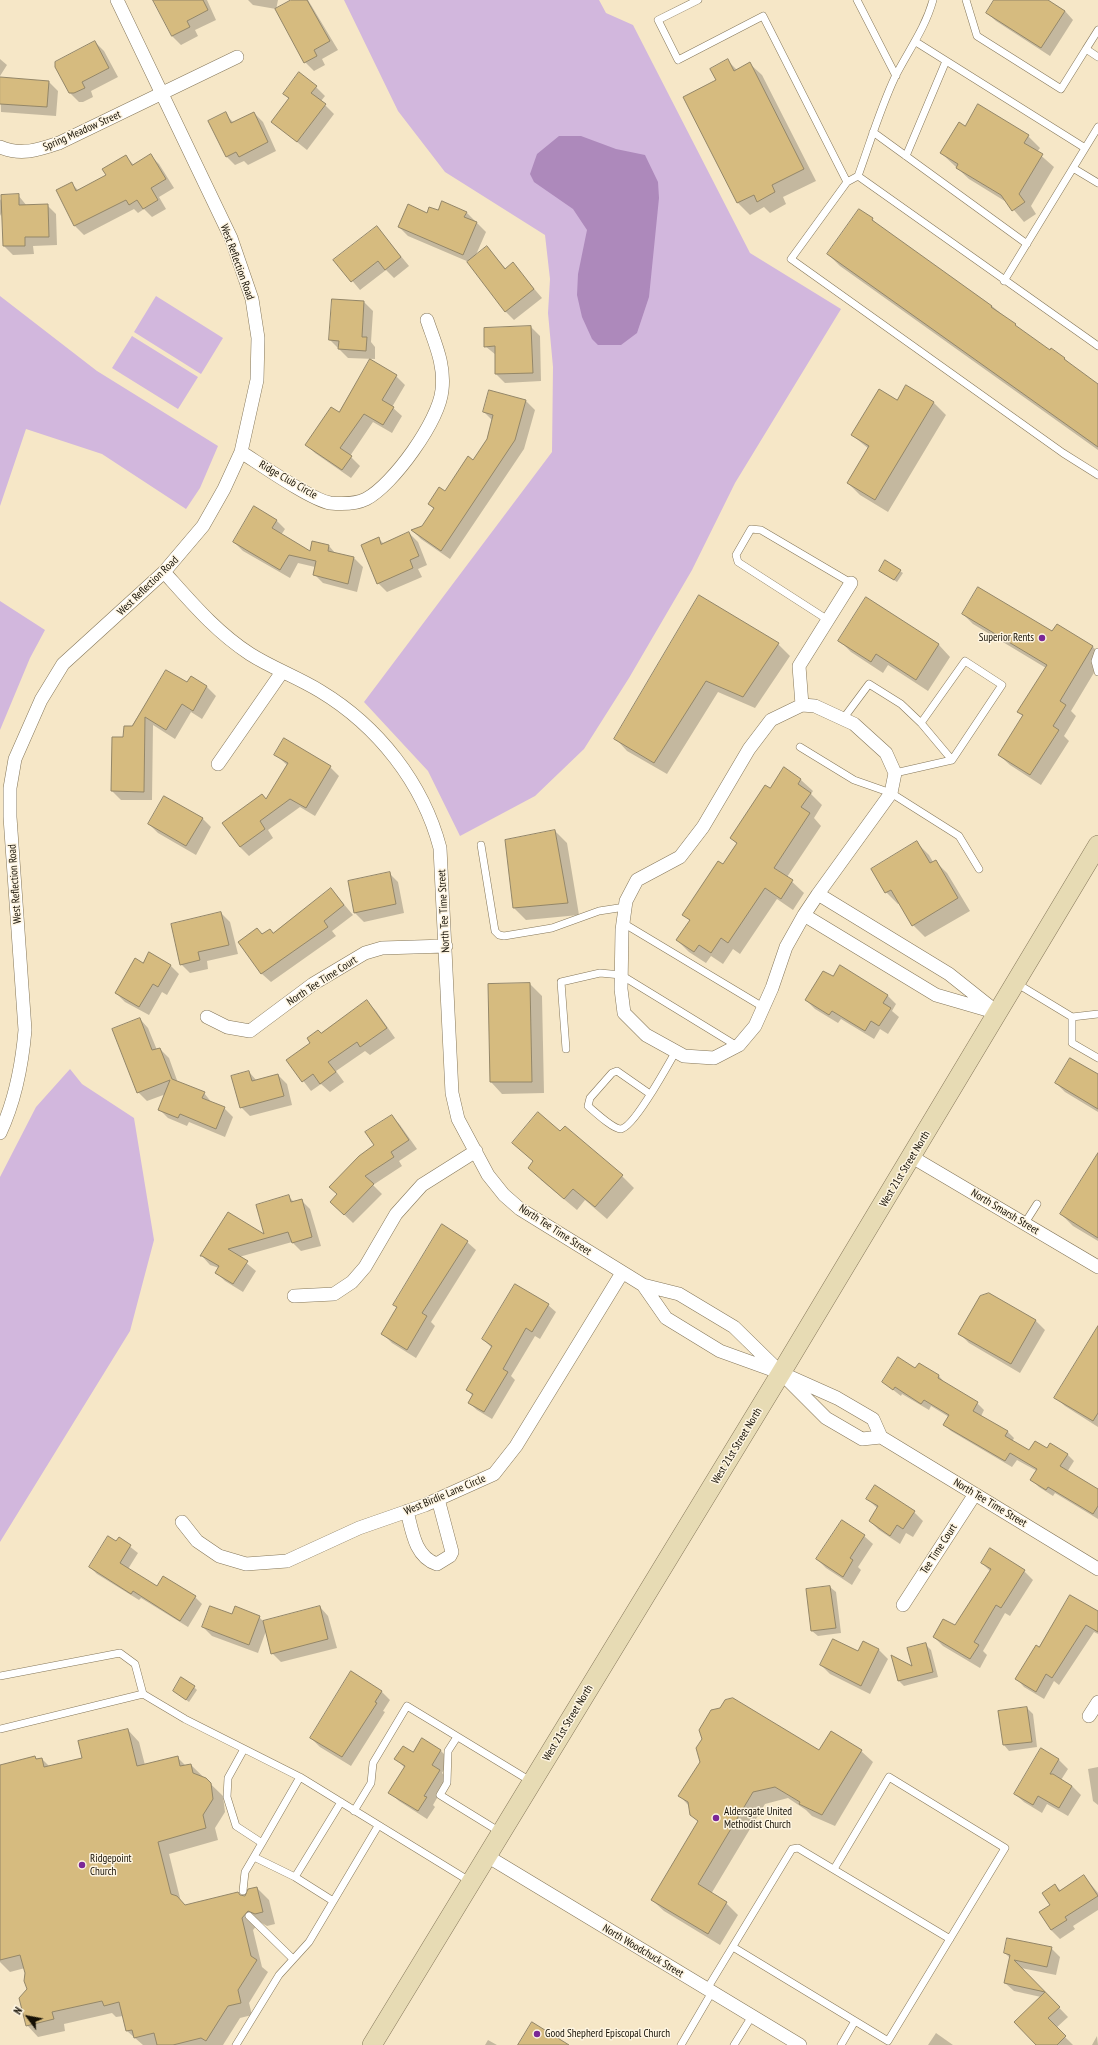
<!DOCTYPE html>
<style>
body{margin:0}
#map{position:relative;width:1098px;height:2045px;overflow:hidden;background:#f6e7c7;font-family:"PT Sans Narrow",sans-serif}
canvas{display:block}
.north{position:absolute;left:8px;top:1997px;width:40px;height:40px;-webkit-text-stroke:3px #fef5e2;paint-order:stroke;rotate:302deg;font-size:11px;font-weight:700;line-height:16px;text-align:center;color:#151005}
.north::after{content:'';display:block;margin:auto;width:14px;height:18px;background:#151005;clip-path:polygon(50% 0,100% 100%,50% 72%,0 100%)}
</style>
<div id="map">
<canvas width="1098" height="2045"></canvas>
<div class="north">N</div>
</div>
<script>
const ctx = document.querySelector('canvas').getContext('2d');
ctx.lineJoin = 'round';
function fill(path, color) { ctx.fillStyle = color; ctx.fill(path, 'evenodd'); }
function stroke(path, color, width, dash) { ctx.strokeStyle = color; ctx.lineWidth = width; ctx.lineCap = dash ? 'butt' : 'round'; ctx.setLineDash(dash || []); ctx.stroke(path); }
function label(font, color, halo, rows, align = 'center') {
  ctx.font = font + ' "PT Sans Narrow",sans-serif'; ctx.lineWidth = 3; ctx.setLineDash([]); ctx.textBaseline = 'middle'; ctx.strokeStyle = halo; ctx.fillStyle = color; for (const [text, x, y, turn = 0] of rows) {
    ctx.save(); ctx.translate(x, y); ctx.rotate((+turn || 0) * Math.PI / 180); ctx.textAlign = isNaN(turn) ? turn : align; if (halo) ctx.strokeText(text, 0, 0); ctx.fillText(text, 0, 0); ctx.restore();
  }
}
fill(new Path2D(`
 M344 0H599L606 13 633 25 750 253 841 309 735 483 692 570 629 678 584 749 535 796 460 836 428 771 364 702 552 452 553 367 548 313 550 279 545 235 445 172 398 111Z
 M0 296 97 371 218 446 200 488 186 509 102 454 26 429 0 506Z
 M156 296 223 338 201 374 134 332Z
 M132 336 198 377 178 409 112 368Z
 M0 601 45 630 30 658 0 730Z
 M70 1069 82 1084 134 1118 154 1240 130 1331 0 1542V1177L36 1107Z`), '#d2b7dd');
fill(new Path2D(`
 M559 136H581L616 149 645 155 658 182 659 198 649 297 637 333 621 345H598L592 339 582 317 577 295 578 274 587 230 573 209 534 182 530 174 537 154Z`), '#ad89bb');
fill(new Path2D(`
 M154 0H207L216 20 195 30 198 36 181 45 172 36Z
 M248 0H278L276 10 293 0H308L338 50 322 59 325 65 314 71 305 62 276 9 253 5Z
 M995 0H1047L1065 11 1073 20 1050 56 996 21 987 13Z
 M95 42 104 51 118 77 91 91 93 97 83 102H79L70 93Z
 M0 59 7 65 0 76Z
 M728 61 737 70 750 64 762 75 816 181 783 197 786 204 770 213 764 207 750 215 738 203 684 97 717 80Z
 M0 78 49 82 58 91 56 116 1 112Z
 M316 87 325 96 321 101 334 114 307 150 272 122 289 99 284 94Z
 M254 113 263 122 276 151 248 165 244 161 235 165 226 156 225 114 234 123Z
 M1028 136 1040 148 1037 152 1054 167 1031 206 1036 214 1024 222 1008 203 969 179 941 153Z
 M150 155 159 164 174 188 159 197 166 209 152 217 144 209 138 213 134 209 84 235 75 226 57 191 71 183 78 190 108 176 125 156 134 165Z
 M18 195 27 206 47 205 56 214 57 245 33 246 34 254 13 255 4 246 3 210 0 216V199L2 202Z
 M438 211 466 212 486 232 475 257 487 247 506 269 513 264 542 298 514 320 505 311 469 262 408 236 399 227 427 214Z
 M872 219 879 226 992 306 1024 333 1050 351 1064 358 1074 368 1098 385V450L840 266 828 254Z
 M377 227 409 266 394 278 386 270 360 290 335 260Z
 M364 302 373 311 371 342 375 347V359L348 358 330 340Z
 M531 327 540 336 541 381 505 383 496 374V355L485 346Z
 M370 360 396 376 405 385 392 407 402 416 392 433 373 422 350 456 360 466 351 478 315 453 307 445 339 413Z
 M906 387 934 403 946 415 888 512 860 495 848 483 869 449 852 435 898 401Z
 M490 391 526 401 535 410 524 449 450 559 421 539 413 531 422 527 434 509 429 504 446 493 473 461 487 439 492 420 484 412Z
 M276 520 285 529 281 535 310 552 313 542 329 546 336 554 354 558 363 567 357 592 323 583 314 574 315 567 298 563 290 578 243 551 234 542Z
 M409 533 418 542 427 565 418 569 422 577 387 592 378 583 379 539 384 544Z
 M880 571H900L903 573 897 582Z
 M700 597 778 644 790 656 755 708 718 692 667 774 627 751 616 739Z
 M866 599 939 645 950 657 928 691 888 665 883 673 851 652 839 640Z
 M963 614 1053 633 1057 625 1093 647 1098 652V666L1071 711 1076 716 1064 736 1069 741 1041 785 1010 765 999 755 1024 717 1018 712 1046 668 973 624Z
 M167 671 188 684 191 678 207 687 216 696 202 719 191 712 175 739 153 725 152 800H121L112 791 113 738H124Z
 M276 755 330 767 339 776 315 816 300 807 268 830 273 838 249 856 240 847 262 795 267 800 287 765Z
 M784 768 801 780 813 791 811 794 822 805 814 818 821 826 787 877 804 893 793 910 777 899 740 954 733 949 723 964 711 956 706 963 689 952 677 940 690 921 684 914 723 865 737 844 731 838 770 789Z
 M202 818 211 827 196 855 158 833 149 824Z
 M555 831 567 843 579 915 526 920 514 908 506 840Z
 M917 843 929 855 933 862 935 861 947 873 970 911 925 937 913 925 900 903 898 904 886 892Z
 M389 873 398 882 404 913 364 922 355 913Z
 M331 889 353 915 332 931 336 936 271 982 262 974 239 942 263 935 274 934Z
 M221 913 230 922 238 954 207 961 208 969 190 973 181 964Z
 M143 964 170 965 179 974 167 995 162 992 149 1015 125 1002 116 993Z
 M833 978 887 995 896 1004 892 1011 899 1017 888 1034 880 1029 874 1039 841 1019 838 1023 815 1009 806 1000Z
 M530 984 542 996 544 1093 502 1094 491 1082 489 985Z
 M367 1002 376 1011 395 1038 370 1055 365 1051 336 1071 344 1082 330 1092 321 1084 311 1091 288 1061Z
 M140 1019 148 1028 157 1050 160 1049 169 1058 178 1083 204 1093 212 1103 224 1108 233 1117 225 1137 189 1122 187 1126 168 1118 159 1109 166 1094 147 1101 138 1092Z
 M249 1072 257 1081 278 1075 287 1084 292 1105 250 1116 241 1107Z
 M1098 1075V1112L1065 1092 1056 1083Z
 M392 1116 400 1125 417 1149 399 1161 402 1166 373 1185 382 1194 353 1223 331 1202 376 1146Z
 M560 1133 622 1176 634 1188 607 1219 585 1200 577 1210 541 1180 534 1162 513 1143Z
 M1098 1155V1241L1073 1226 1061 1214Z
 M289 1197 294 1202 301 1200 310 1209 321 1246 301 1251 292 1242 239 1257 256 1271 243 1292 225 1281 216 1272 219 1268 210 1265 202 1256 229 1213 266 1236Z
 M467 1242 476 1250 431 1322 435 1326 416 1358 392 1343 383 1334Z
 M989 1294 1036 1321 1045 1330 1020 1373 969 1343 960 1334Z
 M548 1305 556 1312 540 1339 535 1336 511 1376 515 1380 492 1419 477 1410 469 1403 473 1396 467 1390 492 1348 483 1339Z
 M1098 1328V1427L1065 1406 1056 1398Z
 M916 1370 939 1376 945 1383 977 1403 984 1410 981 1416 1007 1431 1014 1438 1012 1442 1029 1452 1047 1450 1067 1454 1074 1461 1067 1472 1098 1490V1519L1055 1493 1053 1496 1039 1487 1032 1480 1037 1471 1017 1460 1012 1467 951 1431 944 1425 949 1417 931 1406 929 1410 902 1394 901 1396 883 1382Z
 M867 1498 914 1512 923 1521 913 1537 906 1533 900 1544 879 1530 870 1521 878 1509Z
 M864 1536 873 1544 858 1567 861 1570 852 1585 826 1568 817 1559Z
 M119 1538 138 1553 128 1569 157 1587 195 1597 202 1604 188 1627 141 1598 139 1600 97 1574 90 1567Z
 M982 1563 1024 1571 1033 1580 1010 1616 1005 1613 983 1651 987 1655 980 1668 943 1646 934 1637 955 1627 991 1572Z
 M830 1587 836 1592 841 1633 818 1636 812 1631Z
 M320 1607 328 1616 337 1648 281 1662 272 1653 266 1631 258 1653 212 1636 203 1627 233 1615 259 1617 264 1622Z
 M1098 1613V1634L1094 1632 1059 1685 1054 1681 1044 1699 1024 1687 1017 1679 1040 1648Z
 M864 1642 879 1650 888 1659 870 1694 830 1674 821 1665 859 1653Z
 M925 1644 931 1650 938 1677 904 1686 899 1681 914 1668Z
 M194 1687 197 1690 189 1702 174 1691Z
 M381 1691 390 1700 383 1711 385 1712 351 1766 320 1747 311 1738Z
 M1027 1708 1033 1714 1037 1747 1009 1751 1004 1745 999 1712Z
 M128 1730 139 1742 145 1765 177 1757 186 1766 191 1765 223 1796 225 1812 215 1828 218 1840 169 1854 181 1902 185 1906 245 1897 257 1888 269 1900 275 1924 267 1926 260 1922 253 1930 262 1967 268 1972 249 2003 252 2015 240 2018 223 2045H143L127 2031 123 2016 116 2017 112 2013 64 2024 65 2031 38 2037 27 2025 28 1990 25 1968 10 1972 0 1962V1766L35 1757 38 1760 42 1759 50 1767 83 1759Z
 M422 1739 441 1751 450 1760 442 1773 448 1779 433 1805 435 1807 427 1819 399 1801 390 1793 405 1768 396 1759 413 1754Z
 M1042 1750 1059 1760 1068 1769 1061 1780 1072 1786 1081 1795 1068 1816 1047 1804 1042 1813 1024 1802 1015 1794Z
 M861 1751 873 1762 835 1826 812 1816 806 1810 788 1798 765 1804 711 1894 726 1903 738 1915 720 1945 664 1911 652 1900 699 1822 691 1815 689 1806 680 1796 820 1752Z
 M1098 1767V1805L1093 1801 1088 1769Z
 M1084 1876 1098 1893V1910L1073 1926 1075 1929 1060 1939 1051 1930 1040 1913 1051 1905 1055 1885 1061 1891Z
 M1051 1948 1060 1957 1056 1975 1021 1968 1068 2017 1056 2028 1073 2045H1037L1041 1997 1014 1991 1005 1983 1010 1958 1005 1953Z
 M936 2033 953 2045H928Z
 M1097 2036 1098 2045H1092Z
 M488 2040 497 2045H485Z`), '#0003');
const building = new Path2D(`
 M153 0H203L208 10 187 21 190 27 172 36Z
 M291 0H307L330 41 314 50 317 56 304 63 275 9Z
 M994 0H1048L1065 11 1041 48 986 13Z
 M95 41 109 68 82 82 85 88 74 93H69L55 67V62Z
 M728 59 734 71 750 62 804 169 772 185 775 192 757 202 754 195 737 203 683 97 716 80 710 69Z
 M299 72 317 86 311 93 326 104 297 142 271 122 289 98 283 94Z
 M0 77 49 81 47 107 0 104Z
 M978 104 1029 135 1024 143 1043 154 1019 194 1025 202 1012 211 1001 195 956 168 958 164 940 153 959 122 965 126Z
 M226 112 231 123 254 112 268 142 239 157 236 152 226 157 208 121Z
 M151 154 166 179 151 188 158 200 143 209 137 200 129 205 126 200 74 226 56 190 72 182 76 191 106 175 102 169 126 155 132 165Z
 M19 194V205L48 204 49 237H25V246H3L1 195Z
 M442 201 467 212 464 217 477 222 463 255 398 227 408 204 427 213 429 207 438 210Z
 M859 209 873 218 872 220 992 306 991 307 1016 324 1015 325 1050 350 1051 348 1065 358 1064 359 1098 384V447L827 254Z
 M377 226 401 257 385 270 378 261 351 282 333 260Z
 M487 246 505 269 513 262 534 289 505 312 467 262Z
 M332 299 364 301 362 337H367L366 351 338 349 339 341 329 340Z
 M531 326 533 373 495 374V346L484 347V328Z
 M370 359 397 375 382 400 394 407 383 425 364 414 340 448 352 456 342 470 305 445 331 407 339 412Z
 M906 385 934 402 875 500 847 483 869 446 851 435 879 389 897 400Z
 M489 390 526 400 515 440 441 551 411 530 422 526 434 508 428 504 439 487 445 491 468 456 473 460 487 439 493 415 483 412Z
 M254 506 277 520 272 528 310 551 312 541 329 545 328 551 354 557 348 584 313 575 316 561 289 555 280 570 233 542Z
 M409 532 419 556 410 560 413 568 377 584 361 545 379 537 381 544Z
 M885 560 901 570 894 580 879 571Z
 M978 587 1052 631 1057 624 1093 646 1060 701 1066 705 1053 726 1059 730 1030 775 998 755 1023 715 1017 712 1047 665 962 614Z
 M699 595 779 643 743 697 706 681 654 763 614 739Z
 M866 597 939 644 916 680 876 654 871 662 838 641Z
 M166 670 187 682 191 676 207 686 193 711 182 704 166 730 145 717 144 792 111 791 112 737H123L124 726H132Z
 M284 738 331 766 306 808 290 799 260 821 265 829 240 847 222 823 262 794 266 799 288 763 274 755Z
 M784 767 801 779 798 784 811 793 801 807 810 813 774 868 793 880 781 899 765 888 728 943 721 938 711 953 699 945 694 952 676 940 690 920 682 915 718 861 723 864 737 843 730 838 765 785 770 788Z
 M164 796 203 818 186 846 148 824Z
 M555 830 568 903 513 908 505 840Z
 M917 841 930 863 936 860 958 898 912 926 891 890 885 893 871 869Z
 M390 872 396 904 354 913 348 881Z
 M331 888 344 905 324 921 328 927 261 974 238 942 257 928 262 934 270 929 273 933Z
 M221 912 229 945 198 952 200 960 180 965 171 924Z
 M149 952 171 965 158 987 153 984 139 1007 115 993 135 958 143 963Z
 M840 965 888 995 883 1003 891 1008 879 1026 871 1021 865 1031 832 1011 829 1015 805 1000 823 971 833 976Z
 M530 983 532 1082H490L488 984Z
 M367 1000 387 1028 360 1047 357 1042 328 1062 336 1072 320 1084 313 1074 302 1082 286 1060 310 1043 307 1038 318 1030 321 1033Z
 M140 1018 152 1050 160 1048 172 1079 205 1092 202 1098 225 1107 216 1129 180 1114 178 1118 158 1110 170 1080 137 1093 112 1029Z
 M1070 1058 1098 1074V1109L1055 1083Z
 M249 1071 252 1081 278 1074 284 1096 240 1108 231 1076Z
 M538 1112 560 1131 565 1126 623 1175 595 1207 573 1189 564 1199 528 1168 533 1161 512 1143Z
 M392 1115 409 1140 391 1152 394 1157 365 1176 374 1184 344 1215 330 1202 337 1194 329 1187 359 1156 374 1145 365 1132Z
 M1098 1153V1238L1060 1214Z
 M289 1195 291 1202 302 1199 312 1237 292 1243 288 1232 228 1249 248 1261 233 1284 215 1273 219 1266 202 1256H200L228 1212 264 1234 256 1205Z
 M442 1224 468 1241 422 1313 427 1316 407 1350 381 1334 397 1307 393 1305Z
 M515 1284 549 1304 532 1332 526 1328 503 1369 508 1372 484 1412 468 1403 473 1394 466 1390 492 1346 482 1339Z
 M989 1293 1036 1320 1011 1364 958 1334 980 1296Z
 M1098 1326V1413L1093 1421 1054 1398Z
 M898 1357 915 1368 919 1363 939 1375 938 1378 978 1402 973 1411 1008 1431 1005 1436 1029 1450 1035 1441 1047 1448 1050 1443 1068 1454 1060 1466 1098 1489V1506L1093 1514 1048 1487 1046 1490 1030 1480 1037 1469 1010 1453 1005 1461 943 1425 949 1415 924 1400 921 1404 895 1387 893 1390 882 1382Z
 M875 1485 915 1511 903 1529 897 1525 890 1536 869 1521 878 1506 866 1499Z
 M842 1520 865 1535 850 1558 853 1560 843 1577 816 1559Z
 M108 1536 116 1541 119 1537 131 1545 120 1563 157 1586 163 1576 196 1596 180 1621 133 1591 131 1594 89 1567Z
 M990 1548 1025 1570 1001 1608 996 1605 974 1642 979 1645 970 1659 933 1637 943 1619 955 1625 991 1569 981 1563Z
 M830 1586 836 1628 811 1631 806 1589Z
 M1070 1595 1098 1611V1632L1086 1625 1052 1678 1046 1674 1036 1692 1015 1679 1036 1645 1039 1647Z
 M210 1606 232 1614 235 1606 260 1616 249 1645 202 1627Z
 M320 1606 328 1639 271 1654 263 1621Z
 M833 1639 858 1651 863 1641 879 1649 861 1686 820 1665Z
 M926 1643 933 1672 898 1681 891 1655 912 1666 907 1648Z
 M351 1671 382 1691 375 1702 377 1703 342 1757 310 1738Z
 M181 1677 195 1686 186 1700 173 1691Z
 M733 1698 819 1750 831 1731 862 1750 822 1815 799 1804 800 1802 775 1787 753 1792 698 1884 727 1902 708 1934 651 1900 698 1821 690 1815 688 1802 678 1796 700 1762 696 1748 702 1739 699 1730 711 1710 720 1708 725 1700Z
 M1027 1707 1032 1742 1003 1745 998 1711Z
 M128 1729 137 1766 178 1756 180 1766 191 1764 193 1773 206 1778 211 1783 213 1799 203 1815 206 1828 158 1842 171 1894 177 1896 185 1905 238 1892 240 1895 245 1896 248 1889 257 1887 263 1912 255 1914 248 1911 242 1918 251 1956 257 1960 238 1990 241 2003 228 2006 206 2041 201 2038 173 2045H157L154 2033 134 2038 132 2030 126 2031 119 2002 104 2006 102 2001 52 2012 54 2019 26 2026 19 1998 27 1989 24 1981 25 1973 20 1955 0 1960V1765L35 1756 36 1759 42 1758 44 1767 82 1758 78 1741Z
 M422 1738 441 1750 432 1765 440 1770 424 1796 427 1797 418 1811 388 1793 405 1766 394 1759 403 1746 413 1752Z
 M1041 1748 1059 1759 1050 1774H1053L1072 1786 1059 1808 1038 1796 1033 1805 1014 1794Z
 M1084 1875 1098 1896 1065 1917 1067 1920 1051 1930 1039 1912 1050 1905 1042 1893 1055 1884 1059 1891Z
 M1007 1938 1052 1947 1047 1967 1014 1960 1060 2007 1048 2018 1066 2036 1057 2045H1036L1014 2022 1045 1992 1004 1983 1010 1955 1004 1953Z
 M532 2022 569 2045H518Z`);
fill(building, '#d6bb7f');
stroke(building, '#938668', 1);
const service = new Path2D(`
 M698 0 658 20 678 60 763 16 847 182
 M857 0 896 76
 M933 0C925 29 908 51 895 77 880 109 870 143 858 176L847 182 791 259 1063 453 1098 475
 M966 0 977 36 1061 89 1086 49 1098 57
 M916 42 1085 148
 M1086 49 1098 30
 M873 132 1027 244
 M906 156 946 61
 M1073 168 1098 183
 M858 176 1098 346
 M1004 281 1098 127
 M828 620 738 562 736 555 751 529 761 530 851 583
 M1098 652 1095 661 1098 672
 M843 719 869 684 901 704 921 723 952 760 895 773
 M921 723 965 661 1002 685 952 760
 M800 747 854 780 891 793 959 836 979 869
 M481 845 495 931 499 935 504 936 552 928 599 911 625 907
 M623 923 763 1007
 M1016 983 1072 1017 1098 1014
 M1072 1017V1043L1098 1058
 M566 1049 561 982 600 973 621 975 737 1046
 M650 1094 617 1071 612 1073 590 1098 588 1106C595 1112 613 1129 621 1129 634 1127 668 1065 676 1051
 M1025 1223 1037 1204
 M0 1676 120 1653 135 1664 143 1694
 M0 1729 143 1694 185 1719 300 1777 471 1882
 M457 1737 448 1751 447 1783 440 1795 500 1832
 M244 1749 228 1778 227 1797 236 1826 262 1843 300 1777
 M354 1811 371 1783 373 1763 407 1706 532 1782
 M254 1857 295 1877
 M243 1891 245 1872 262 1843
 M333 1901 295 1877 341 1802
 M249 1916 293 1959
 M733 1947 888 2041 1005 1848 889 1777 834 1869
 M707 1989 792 1849 798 1848 950 1939
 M236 2045 279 1975 309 1942 378 1826
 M681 2045 712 1992
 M734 2045 752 2016
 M841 2045 855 2021`);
const minor = new Path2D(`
 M0 147C21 156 38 150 59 143L237 57
 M241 452C260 464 311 500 330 503 341 504 356 504 366 499 393 485 439 421 442 390 445 364 435 344 427 320
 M164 572C191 602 216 632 250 654 272 668 297 677 320 691 378 726 423 783 440 848L452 1093 458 1119 488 1175 504 1195 520 1209 643 1285
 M802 705 815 706 854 724 886 753 895 773 891 793 818 894 804 915 786 947 772 988 755 1026 739 1045 714 1058 684 1056 646 1035 624 1013 621 989 622 930 626 901 637 880 680 857 703 827 749 749 771 720Z
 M802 705 799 666 851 583
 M218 764 282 672
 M818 894 949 974 993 1009
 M804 915 936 995 998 1013
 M207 1017 227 1027 250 1031 313 984 365 953 382 948 446 946
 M0 1133C15 1101 22 1065 25 1030L10 817V788L15 759 41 700 63 664 164 572 203 526 224 489 241 452 257 380 258 338 252 299 231 238 117 0
 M912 1157 1098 1267
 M294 1296 334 1294 352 1282 365 1267 396 1214 422 1185 476 1151
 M781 1373 826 1418 862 1439 881 1437 873 1419 837 1398 781 1373 720 1351 666 1318 643 1285 679 1294 734 1327 781 1373
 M881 1437 1098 1569
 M407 1511C412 1531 415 1557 437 1564L450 1556 452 1552 438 1499
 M182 1522 197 1541 219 1556 246 1564 287 1561 359 1528 425 1505 494 1474 516 1446 622 1273
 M903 1605 975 1494
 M1089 1716 1098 1702
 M487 1856 800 2045`);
const secondary = new Path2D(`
 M372 2045 781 1373 1098 845`);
stroke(service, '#847659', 8);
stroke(minor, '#847659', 14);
stroke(secondary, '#847659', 20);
stroke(service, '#fff', 7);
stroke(minor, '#fff', 13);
stroke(secondary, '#e7dbb4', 19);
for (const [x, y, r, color] of [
 [1042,638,4,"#7b2797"],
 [716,1818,4,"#7b2797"],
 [82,1865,4,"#7b2797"],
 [537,2034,4,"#7b2797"]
]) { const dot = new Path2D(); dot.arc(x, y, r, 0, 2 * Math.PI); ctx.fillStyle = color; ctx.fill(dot); stroke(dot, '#fef5e2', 1.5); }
label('11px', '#151005', '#fef5e2', [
 ["Spring Meadow Street",82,131,-24],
 ["West Reflection Road",237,262,70],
 ["Ridge Club Circle",288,480,30],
 ["West Reflection Road",148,586,-44],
 ["West Reflection Road",15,884,-94],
 ["North Tee Time Street",444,911,-93],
 ["North Tee Time Court",322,981,-33],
 ["West 21st Street North",905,1169,-59],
 ["North Smarsh Street",1005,1212,31],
 ["North Tee Time Street",555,1230,33],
 ["West 21st Street North",737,1446,-59],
 ["West Birdie Lane Circle",445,1495,-23],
 ["North Tee Time Street",990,1503,31],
 ["Tee Time Court",939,1549,-57],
 ["West 21st Street North",568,1723,-59],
 ["North Woodchuck Street",643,1951,31]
]);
label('11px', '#151005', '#fef5e2', [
 ["Superior Rents",1034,638,"right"],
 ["Aldersgate United",724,1812],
 ["Methodist Church",724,1825],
 ["Ridgepoint",90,1859],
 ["Church",90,1872],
 ["Good Shepherd Episcopal Church",545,2034]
], 'left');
</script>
